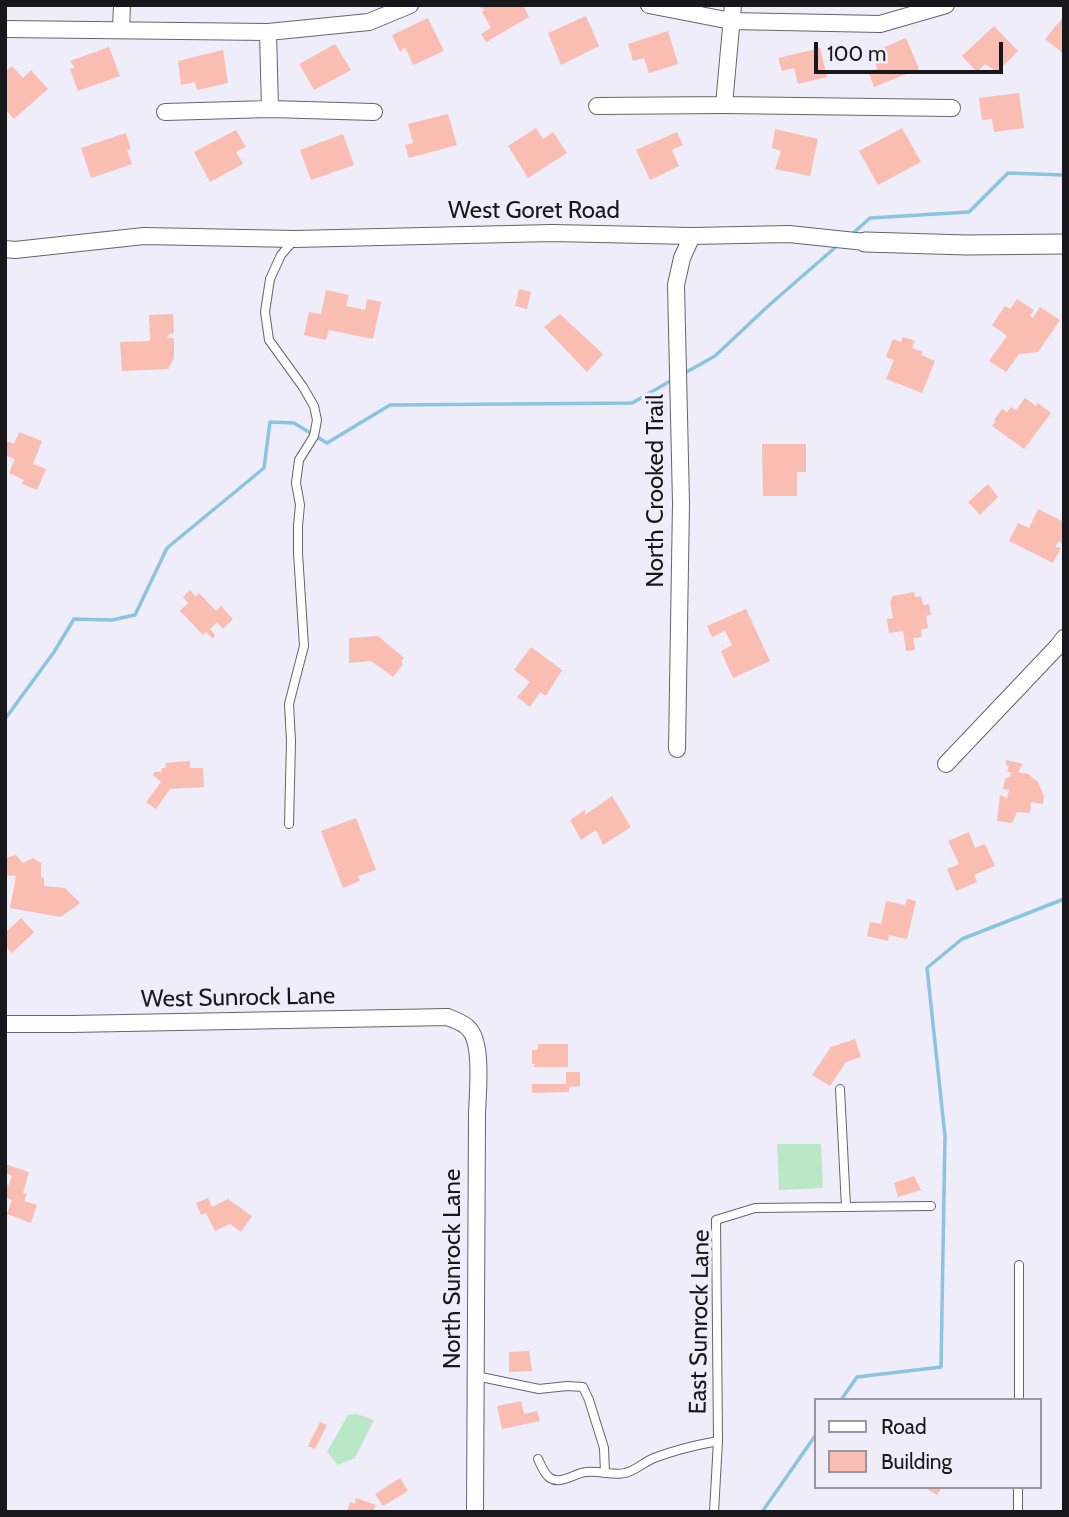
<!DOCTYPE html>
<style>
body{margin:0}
#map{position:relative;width:1069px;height:1517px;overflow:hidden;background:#f0edfa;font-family:Cabin,sans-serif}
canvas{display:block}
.frame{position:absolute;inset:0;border:7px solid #18171c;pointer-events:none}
.legend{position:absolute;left:814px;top:1398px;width:228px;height:91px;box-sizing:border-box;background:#f0edfa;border:2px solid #9a97a1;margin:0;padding:9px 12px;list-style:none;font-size:21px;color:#18171c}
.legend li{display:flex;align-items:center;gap:14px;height:35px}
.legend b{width:35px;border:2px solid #9a97a1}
.scale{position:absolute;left:814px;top:42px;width:189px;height:32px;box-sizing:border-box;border:4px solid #18171c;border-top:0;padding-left:9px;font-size:21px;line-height:24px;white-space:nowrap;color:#18171c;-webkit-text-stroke:5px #f0edfa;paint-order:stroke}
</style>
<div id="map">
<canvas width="1069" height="1517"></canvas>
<div class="frame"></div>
<ul class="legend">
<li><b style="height:9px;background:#fff"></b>Road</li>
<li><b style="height:19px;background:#f9bdb2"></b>Building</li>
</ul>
<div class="scale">100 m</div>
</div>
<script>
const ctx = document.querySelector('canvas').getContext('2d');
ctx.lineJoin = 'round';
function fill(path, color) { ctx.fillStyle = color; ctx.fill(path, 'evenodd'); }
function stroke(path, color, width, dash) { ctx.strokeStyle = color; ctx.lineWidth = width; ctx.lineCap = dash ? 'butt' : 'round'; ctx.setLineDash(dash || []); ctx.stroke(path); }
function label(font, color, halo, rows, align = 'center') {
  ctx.font = font + ' Cabin,sans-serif'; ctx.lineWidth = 7; ctx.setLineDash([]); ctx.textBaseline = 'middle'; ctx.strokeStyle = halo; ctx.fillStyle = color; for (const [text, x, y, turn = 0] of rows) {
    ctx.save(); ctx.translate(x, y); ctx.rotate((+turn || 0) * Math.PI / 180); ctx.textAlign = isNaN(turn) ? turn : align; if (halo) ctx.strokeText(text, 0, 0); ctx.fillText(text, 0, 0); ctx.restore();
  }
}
fill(new Path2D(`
 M777 1144H821L823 1188 779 1190Z
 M357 1414 374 1420 355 1458 338 1465 327 1452 348 1415Z`), '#bae7c6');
stroke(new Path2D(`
 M850 236 870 218 969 212 1008 173 1064 175
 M683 374 715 356 767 307 838 245
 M5 719 54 652 74 619 112 620 135 615 167 548 264 468 270 422 294 423 327 443 390 405 632 403 674 379
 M841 1400 857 1377 941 1367 945 1136 927 968 962 939 1064 899
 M762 1512 815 1436`), '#8ac4df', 3.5);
fill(new Path2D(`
 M482 5H523L529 17 486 42 481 34 491 28 482 12 485 10 480 7Z
 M586 16 599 46 561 65 548 33Z
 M1064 16V54L1045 39Z
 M428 18 444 51 413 65 405 47 400 52 392 35Z
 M994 26 1018 51 997 72 985 64 977 72 962 56Z
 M668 31 678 64 649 73 644 58 633 61 628 44Z
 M906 38 919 69 874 87 869 73 877 69 873 52Z
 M335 44 351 70 314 90 299 64Z
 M109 47 120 76 78 91 70 69 75 68 70 61Z
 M820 48 827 77 798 84 794 68 782 71 778 58Z
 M223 50 228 83 197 90 195 82 181 85 178 61Z
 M12 66 23 78 31 70 48 89 14 119 5 109V72Z
 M1019 93 1024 128 994 132 992 119 982 120 979 98Z
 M448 114 457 145 409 158 405 145 413 143 408 124Z
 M536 128 543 139 553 132 567 153 528 178 508 146Z
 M902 128 921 162 878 185 859 151Z
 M775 129 818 139 810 176 775 169 781 151 772 148Z
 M236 130 246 147 236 152 243 164 210 182 194 152Z
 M677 132 683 145 672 150 679 166 650 180 636 150Z
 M126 133 131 149 127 150 132 164 91 178 81 148Z
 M343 134 354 165 311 180 300 150Z
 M519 289 531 292 527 309 515 306Z
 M326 290 349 295 346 306 365 310 367 299 381 302 373 339 329 330 326 340 304 335 309 312 321 314Z
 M1017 299 1034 310 1030 316 1033 318 1040 307 1060 320 1038 352 1019 354 1006 372 989 361 1007 336 992 325 1005 306 1010 309Z
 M173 314 174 333 169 334 167 338H174V358L168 369 122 371 120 342 150 341 149 315Z
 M560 314 603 354 587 372 544 327Z
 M903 337 915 341 912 348 923 352 921 355 935 361 922 393 886 379 894 360 886 357 893 339 901 342Z
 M1025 398 1036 406 1038 403 1051 413 1024 449 992 426 996 421 994 420 1002 409 1007 412 1011 407 1016 410Z
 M19 432 42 441 33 464 46 469 37 490 22 484 24 480 9 473 15 459 5 455V442L6 441 14 444Z
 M762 444H806V472H797V496H763Z
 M988 484 998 497 980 515 968 502Z
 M1038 509 1064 522V529L1061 534 1064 535V546L1059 541 1055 547 1061 548 1053 563 1009 541 1018 523 1029 528Z
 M190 590 196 597 199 593 216 611 221 606 233 619 223 629 217 622 210 629 215 635 213 639 206 632 203 635 180 611 188 603 183 597Z
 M914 592 915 597 921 596 923 605 929 604 931 615 926 616 928 628 921 630 922 637 913 638 915 650 906 651 903 631 889 633 887 619 893 618 890 602 893 596Z
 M746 609 770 661 733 678 721 651 732 645 725 631 712 637 707 626Z
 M378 636 404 658 401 661 403 664 393 677 371 661 349 663V638Z
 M531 647 562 670 546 696 540 692 530 707 517 697 530 682 514 670Z
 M1006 760 1023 764 1018 772 1028 774 1038 782 1044 796 1043 804 1031 802 1030 813 1017 812 1012 823 997 821 1000 795 1007 798 1009 790 1003 789 1005 779 1010 776 1011 772H1007L1009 766 1006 765Z
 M190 761V768H203L204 787 170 789 156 809 146 802 161 782 153 775 154 772H161L162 768H165L166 763Z
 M612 796 631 827 603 845 596 830 581 840 570 820 585 810V815Z
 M356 818 376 870 358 876 360 881 343 888 321 831Z
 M969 832 975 848 985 844 995 866 974 875 977 882 956 891 947 869 959 864 948 841Z
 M16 855 23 863 33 858 41 863V877L44 878V886L65 888 80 903 61 917 10 908 16 876 5 875V858Z
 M907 899 916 901 907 939 889 935 888 941 867 936 870 922 881 924 886 901 905 905Z
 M21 918 34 932 12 953 5 946V933Z
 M855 1039 861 1057 846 1062 830 1086 812 1075 831 1047Z
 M538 1044H568V1067H534L535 1064H532V1050H538Z
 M566 1072H580V1086L569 1087V1092L532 1093V1084H566Z
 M5 1164 29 1172 23 1193 27 1194 24 1201 37 1205 31 1223 7 1214 12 1200 5 1197V1184L9 1185 12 1176 5 1173Z
 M914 1176 921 1190 898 1197 894 1183Z
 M208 1198 212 1207 228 1199 252 1216 241 1232 230 1224 215 1231 206 1213 201 1215 196 1203Z
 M529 1351 532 1371 509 1372V1352Z
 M521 1401 524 1414 537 1411 540 1421 502 1429 497 1406Z
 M320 1422 327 1425 315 1449 308 1446Z
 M400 1478 408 1491 383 1506 375 1494Z
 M924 1487H942L937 1495Z
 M356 1498 376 1505 373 1512H347L350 1502 355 1504Z`), '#f9bdb2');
const service = new Path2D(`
 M289 824 291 741 289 704 304 646 298 553V526L300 505 296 483 299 460 314 436 317 420 314 406 303 387 269 340 265 312 270 279 281 255 293 241
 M840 1089 846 1207
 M476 1376 539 1389 567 1386 583 1387 589 1400 604 1448 605 1473
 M1019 1400V1265
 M538 1459C541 1465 544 1474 550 1478 561 1485 575 1473 586 1472 599 1470 612 1476 625 1473 635 1471 644 1462 654 1458 675 1450 696 1445 718 1441
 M714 1512 718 1441 716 1220 755 1208 931 1206
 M1018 1512V1487`);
const minor = new Path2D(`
 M649 5 731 21 880 24 946 5
 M5 29 268 32 369 22 410 5
 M121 30 122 5
 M268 32 270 109 374 112
 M724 105 733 5
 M597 106 724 105 952 108
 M165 112 270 109
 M5 249 15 250 144 236 295 239 552 233 692 236 789 234 865 242
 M677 749 681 503 676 285 682 258 692 236
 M946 764 1057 647 1064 638
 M5 1024H71L448 1017C454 1020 464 1023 468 1028 484 1042 477 1096 477 1117L475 1512`);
const tertiary = new Path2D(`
 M865 242 967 245 1064 244`);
stroke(service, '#66636e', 10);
stroke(minor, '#66636e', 18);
stroke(tertiary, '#66636e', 21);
stroke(service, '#fff', 8);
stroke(minor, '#fff', 16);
stroke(tertiary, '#fff', 19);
label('24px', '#18171c', '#f0edfa', [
 ["West Goret Road",534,211],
 ["North Crooked Trail",656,491,-90],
 ["West Sunrock Lane",238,998,-1],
 ["North Sunrock Lane",453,1269,-90],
 ["East Sunrock Lane",700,1322,-89]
]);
</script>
